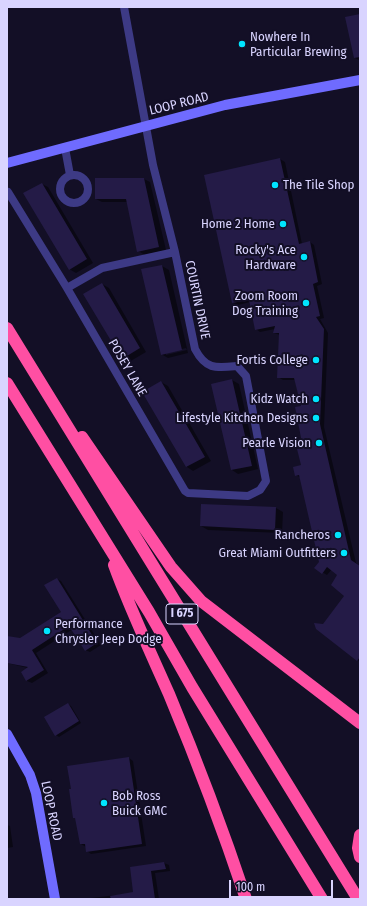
<!DOCTYPE html>
<style>
body{margin:0}
#map{position:relative;width:367px;height:906px;overflow:hidden;background:#130f26;font-family:"Fira Sans Condensed",sans-serif}
canvas{display:block}
.frame{position:absolute;inset:0;border:8px solid #d9d4ff;pointer-events:none}
.scale{position:absolute;left:229px;top:880px;width:104px;height:18px;box-sizing:border-box;border:2px solid #d9d4ff;border-top:0;padding-left:5px;font-size:12px;line-height:14px;white-space:nowrap;color:#d9d4ff;-webkit-text-stroke:3px #130f26;paint-order:stroke}
</style>
<div id="map">
<canvas width="367" height="906"></canvas>
<div class="frame"></div>
<div class="scale">100 m</div>
</div>
<script>
const ctx = document.querySelector('canvas').getContext('2d');
ctx.lineJoin = 'round';
function fill(path, color) { ctx.fillStyle = color; ctx.fill(path, 'evenodd'); }
function stroke(path, color, width, dash) { ctx.strokeStyle = color; ctx.lineWidth = width; ctx.lineCap = dash ? 'butt' : 'round'; ctx.setLineDash(dash || []); ctx.stroke(path); }
function label(font, color, halo, rows, align = 'center') {
  ctx.font = font + ' "Fira Sans Condensed",sans-serif'; ctx.lineWidth = 4; ctx.setLineDash([]); ctx.textBaseline = 'middle'; ctx.strokeStyle = halo; ctx.fillStyle = color; for (const [text, x, y, turn = 0] of rows) {
    ctx.save(); ctx.translate(x, y); ctx.rotate((+turn || 0) * Math.PI / 180); ctx.textAlign = isNaN(turn) ? turn : align; if (halo) ctx.strokeText(text, 0, 0); ctx.fillText(text, 0, 0); ctx.restore();
  }
}
fill(new Path2D(`
 M360 15V60H359L355 58Z
 M280 159 285 162 302 244 310 242 314 245 322 284 317 286 324 318 320 319 328 333 324 427 356 563 360 567V662L317 629 324 625 345 596 338 575 332 569 327 575 315 568 321 562 301 478 296 475 302 465 305 449 302 407 295 380H283L278 377 280 335 274 333 275 329 260 332 256 329 250 302 238 305 233 303Z
 M144 179 150 182 166 250 145 255 138 251 128 202H102L96 199Z
 M42 184 48 187 93 263 76 273 69 269Z
 M162 266 169 270 188 353 168 358 161 354ZM186 348 187 350 166 355V353Z
 M102 284 109 288 146 352 129 362 122 358Z
 M232 380 239 384 258 469 238 474 232 470Z
 M161 382 168 386 211 461 193 471 187 467 144 392Z
 M202 505 276 508 283 512 282 533 208 530 201 526Z
 M57 579 61 581 101 645 90 652 85 650 73 629 36 653 48 673 32 683 27 681 22 672 28 668 7 663V637L20 639 62 612Z
 M68 704 71 706 81 723 59 737 56 735Z
 M129 758 133 761 146 846 91 854 87 851 86 847 81 844Z
 M7 825 10 826 13 847 7 848Z
 M164 863 169 865 170 871 155 873 159 899H83L134 893 131 868Z`), '#0007');
fill(new Path2D(`
 M360 14V57L354 58 345 17Z
 M280 158 299 244 310 241 318 282 313 284 320 316 316 317 324 329 320 424 351 560 360 566V657L357 661 316 629 314 623 323 624 344 596 331 585 337 575 327 567 322 574 314 568 319 562 299 475 295 476 293 467 301 465 297 449 303 448 295 407 301 406 294 378H277L279 333H273L275 326 255 330 249 300 232 303 204 175Z
 M95 178H144L159 247 137 252 126 199H95Z
 M42 183 87 259 69 270 23 193Z
 M162 265 182 350 161 355 141 269Z
 M102 283 140 348 122 359 83 294Z
 M232 379 252 466 231 470 211 384Z
 M161 381 205 457 186 467 142 392Z
 M201 504 276 507 275 530 200 526Z
 M57 578 97 643 85 651 69 626 32 650 44 670 26 681 21 672 28 667 7 663V636L20 638 61 612 44 585Z
 M68 703 79 721 55 736 44 717Z
 M129 757 142 844 86 852 85 844H80L75 818H73L69 789H71L67 766Z
 M164 862 166 869 151 871 155 899H111L110 896 133 892 130 867Z`), '#241b47');
stroke(new Path2D(`
 M65 148 70 175
 M60 189a14 14 0 1 1 28 0a14 14 0 1 1-28 0Z
 M8 192 67 288 185 491 188 493 248 496 260 490 266 481 246 376 237 366C216 368 206 370 195 349L175 252 153 165 124 7
 M67 288 102 268 175 252`), '#3d3a85', 8);
stroke(new Path2D(`
 M7 163 225 105 360 80
 M7 734 30 775 36 793 55 899`), '#6f6bff', 10);
stroke(new Path2D(`
 M7 328 358 899
 M7 383 149 612 192 687 322 899
 M82 437 171 567 201 601 360 723
 M114 565C130 609 150 651 169 694 197 761 223 830 246 899
 M360 835 358 848 360 857`), '#ff4fa3', 12);
for (const [x, y, r, color] of [
 [242,44,4,"#00e5ff"],
 [275,185,4,"#00e5ff"],
 [283,224,4,"#00e5ff"],
 [304,257,4,"#00e5ff"],
 [306,303,4,"#00e5ff"],
 [316,360,4,"#00e5ff"],
 [316,399,4,"#00e5ff"],
 [316,418,4,"#00e5ff"],
 [319,443,4,"#00e5ff"],
 [338,535,4,"#00e5ff"],
 [344,553,4,"#00e5ff"],
 [47,631,4,"#00e5ff"],
 [104,803,4,"#00e5ff"]
]) { const dot = new Path2D(); dot.arc(x, y, r, 0, 2 * Math.PI); ctx.fillStyle = color; ctx.fill(dot); stroke(dot, '#130f26', 1.5); }
for (const [x, y, w] of [
 [182,614,32]
]) { const box = new Path2D(); box.roundRect(x - w / 2, y - 10, w, 20, 3); ctx.fillStyle = '#130f26'; ctx.fill(box); stroke(box, '#d9d4ff', 1); }
label('bold 12px', '#d9d4ff', null, [
 ["I 675",182,614]
]);
label('13px', '#d9d4ff', '#130f26', [
 ["Nowhere In",250,37,"left"],
 ["Particular Brewing",250,52,"left"],
 ["The Tile Shop",283,185,"left"],
 ["Home 2 Home",275,224],
 ["Rocky's Ace",296,250],
 ["Hardware",296,265],
 ["Zoom Room",298,296],
 ["Dog Training",298,311],
 ["Fortis College",308,360],
 ["Kidz Watch",308,399],
 ["Lifestyle Kitchen Designs",308,418],
 ["Pearle Vision",311,443],
 ["Rancheros",330,535],
 ["Great Miami Outfitters",336,553],
 ["Performance",55,624,"left"],
 ["Chrysler Jeep Dodge",55,639,"left"],
 ["Bob Ross",112,796,"left"],
 ["Buick GMC",112,811,"left"]
], 'right');
label('13px', '#d9d4ff', '#130f26', [
 ["LOOP ROAD",179,104,-14],
 ["COURTIN DRIVE",197,300,78],
 ["POSEY LANE",127,368,60],
 ["LOOP ROAD",51,811,78]
]);
</script>
